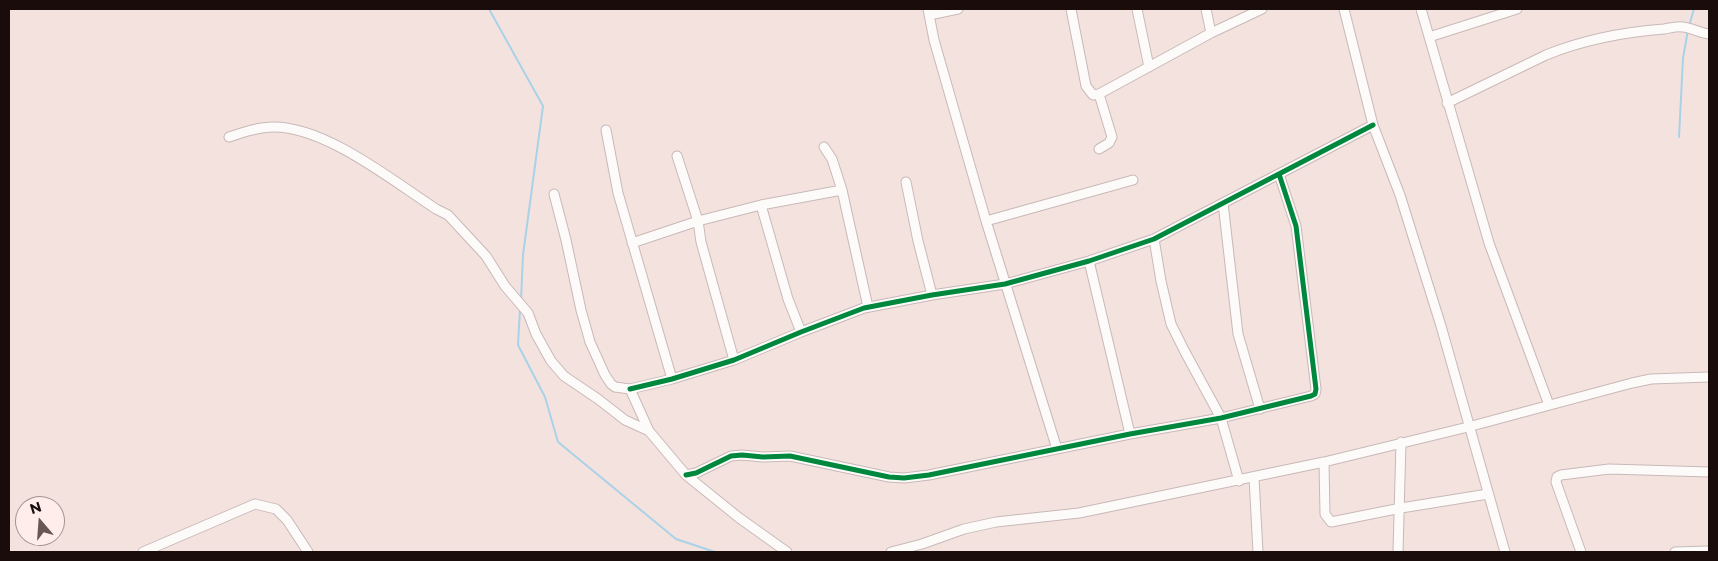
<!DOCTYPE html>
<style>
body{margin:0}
#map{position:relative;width:1718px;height:561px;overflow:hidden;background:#f4e2df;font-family:Montserrat,sans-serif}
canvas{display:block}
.frame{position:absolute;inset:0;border:10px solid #190c0b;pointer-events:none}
.north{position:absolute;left:15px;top:496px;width:50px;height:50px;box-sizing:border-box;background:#feedeb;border:1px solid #a29391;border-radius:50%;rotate:342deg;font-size:14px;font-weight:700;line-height:20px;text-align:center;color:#190c0b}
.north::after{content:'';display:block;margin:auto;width:18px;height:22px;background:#665755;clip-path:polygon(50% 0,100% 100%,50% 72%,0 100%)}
</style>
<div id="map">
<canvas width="1718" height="561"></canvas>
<div class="frame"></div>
<div class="north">N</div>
</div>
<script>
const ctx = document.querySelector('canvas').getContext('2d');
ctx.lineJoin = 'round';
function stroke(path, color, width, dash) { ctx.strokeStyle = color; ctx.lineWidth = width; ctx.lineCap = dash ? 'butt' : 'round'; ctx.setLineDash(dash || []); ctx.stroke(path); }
stroke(new Path2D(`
 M489 9 543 106 523 255 521 300
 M1689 26 1694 9
 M1679 137 1683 58 1688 30
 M520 309 518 345 545 397 558 442 676 539 715 552`), '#aad2e7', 2);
const minor = new Path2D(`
 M928 9 934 40 986 221 1057 449
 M1071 9 1086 86 1093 95 1099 94 1211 33 1262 9
 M1137 9 1149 67
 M1206 9 1211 33
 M1344 9 1373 125 1400 195 1441 326 1505 552
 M1421 9 1489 243 1549 405
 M929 15 958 9
 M1429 37 1517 9
 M1099 94 1112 137 1109 143 1099 149
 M1447 103 1546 55C1583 40 1624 32 1664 29 1670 28 1677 26 1683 27 1692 28 1700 33 1709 34
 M606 130 618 193 672 379
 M229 137C244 132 259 127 274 127 326 127 393 181 436 209L448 215 486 256 505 286 528 313 536 334 551 361 564 376 598 399 625 420 649 431
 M824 147 832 159 842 190 868 307
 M677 156 698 221 701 242 734 360
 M906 182 918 241 932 295
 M554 194 566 240 581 310 590 342 605 375 611 384 615 387 630 389 649 431 686 475 738 517 787 552
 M1223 203 1238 334 1260 409
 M761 205 788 299 801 332
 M986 221 1133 180
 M1154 239 1161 281 1171 324 1185 352 1221 418 1239 481
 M632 243 698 221 761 205 842 190
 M1089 261 1130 434
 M630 389 672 379 734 360 801 332 864 308 932 295 1005 284 1089 261 1154 239 1373 125
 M1324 462 1325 514 1331 522 1401 508 1488 494
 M686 475 696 473 731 456 742 455 763 457 790 456 889 477 904 478 929 475 1130 434 1221 418 1311 396 1315 394 1316 389 1296 226 1279 174
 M1254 478 1258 552
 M143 552 255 504 276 509 287 520 308 552
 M891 552 922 544 964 529 996 522 1079 513 1324 462 1468 427 1632 383 1651 379 1709 377
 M1398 552 1401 442
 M1581 552 1556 482 1557 477 1561 475 1609 469 1709 472
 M1675 552 1709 551`);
stroke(minor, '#c8b9b7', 11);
stroke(minor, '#fdfbfa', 9);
stroke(new Path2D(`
 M630 389 672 379 734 360 801 332 864 308 932 295 1005 284 1089 261 1154 239 1373 125
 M686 475 696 473 731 456 742 455 763 457 790 456 889 477 904 478 929 475 1130 434 1221 418 1311 396 1315 394 1316 389 1296 226 1279 174`), '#00873e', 5);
</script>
